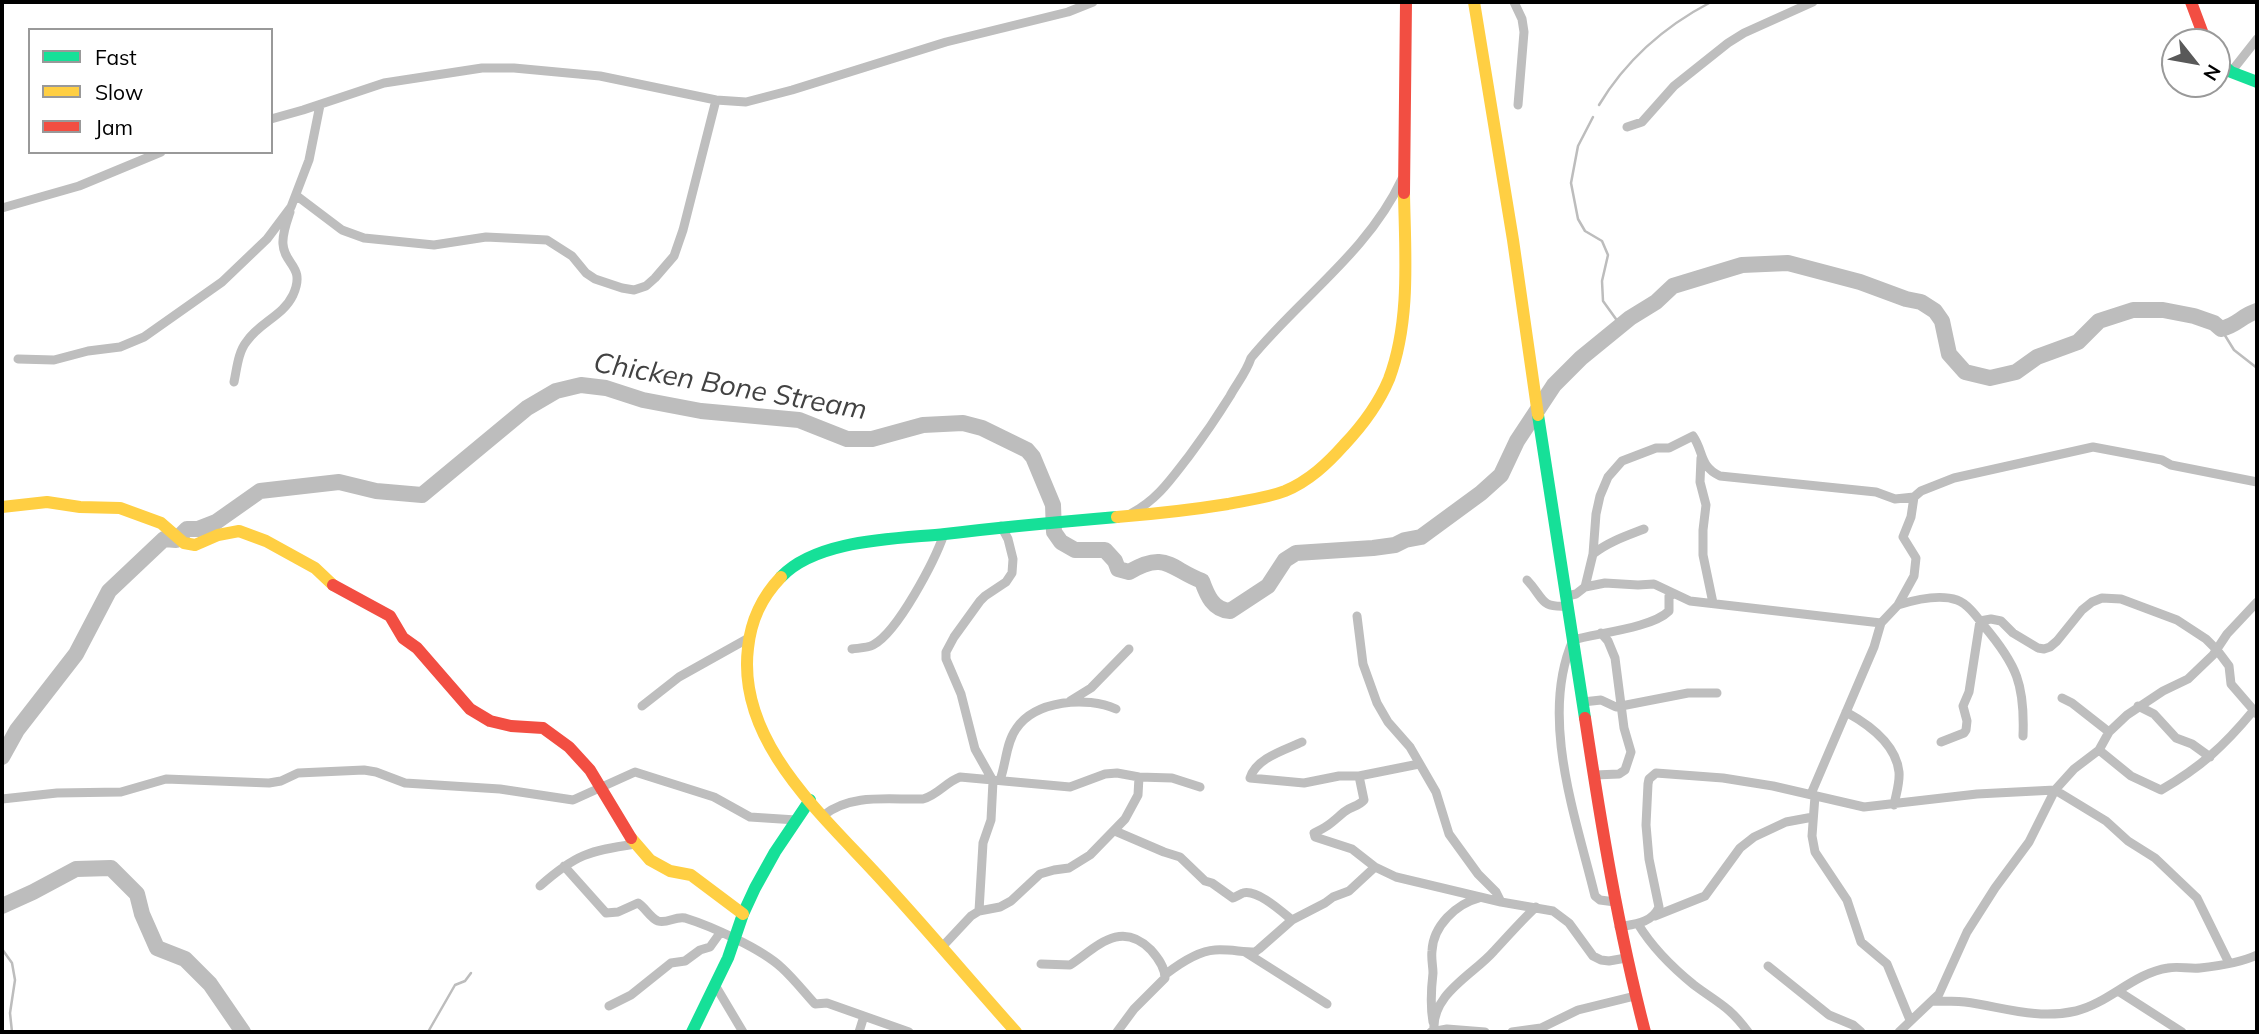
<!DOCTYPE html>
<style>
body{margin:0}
#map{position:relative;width:2259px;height:1034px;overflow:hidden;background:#fff;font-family:Mulish,sans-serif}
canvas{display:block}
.frame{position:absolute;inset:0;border:4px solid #000;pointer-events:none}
.legend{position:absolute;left:28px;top:28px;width:245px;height:126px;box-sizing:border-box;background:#fff;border:2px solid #999;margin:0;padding:9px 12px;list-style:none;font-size:21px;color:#000}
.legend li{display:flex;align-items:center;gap:14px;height:35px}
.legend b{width:35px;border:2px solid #999}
.north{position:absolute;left:2161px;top:28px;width:70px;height:70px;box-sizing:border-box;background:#fff;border:2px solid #999;border-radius:50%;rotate:121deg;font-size:19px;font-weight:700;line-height:28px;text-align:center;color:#000}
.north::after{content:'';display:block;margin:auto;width:24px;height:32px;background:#595959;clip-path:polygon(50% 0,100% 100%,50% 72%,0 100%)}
</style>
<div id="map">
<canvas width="2259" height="1034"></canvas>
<div class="frame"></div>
<ul class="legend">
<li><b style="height:9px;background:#16e098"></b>Fast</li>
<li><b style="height:9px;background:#ffcf43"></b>Slow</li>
<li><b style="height:9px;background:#f24e42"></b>Jam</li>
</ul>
<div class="north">N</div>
</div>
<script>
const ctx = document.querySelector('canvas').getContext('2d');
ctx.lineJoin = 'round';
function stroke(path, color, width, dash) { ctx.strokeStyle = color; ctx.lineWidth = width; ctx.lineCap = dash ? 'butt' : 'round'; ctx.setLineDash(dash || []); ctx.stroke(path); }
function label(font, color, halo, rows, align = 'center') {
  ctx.font = font + ' Mulish,sans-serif'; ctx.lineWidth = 6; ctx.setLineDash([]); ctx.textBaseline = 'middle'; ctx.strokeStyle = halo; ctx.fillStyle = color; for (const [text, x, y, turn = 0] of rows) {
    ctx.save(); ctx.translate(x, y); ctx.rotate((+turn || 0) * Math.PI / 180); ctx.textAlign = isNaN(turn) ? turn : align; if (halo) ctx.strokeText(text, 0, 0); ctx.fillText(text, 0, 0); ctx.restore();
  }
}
stroke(new Path2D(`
 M1599 105C1626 60 1665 26 1711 2
 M1593 117 1578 146 1571 183 1578 219 1585 231 1602 241 1608 255 1602 281 1603 301 1621 326
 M2221 329 2234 350 2257 368
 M2 949 12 963 15 980 10 1013 12 1032
 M428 1032 455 985 465 981 471 973`), '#bdbdbd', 2.5);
stroke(new Path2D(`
 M2 757 17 730 76 654 109 591 164 539 176 540 187 529H198L216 522 260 491 339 482 376 491 422 495 527 408 556 391 581 385 606 388 643 400 701 411 799 420 847 439H872L923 425 963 423 982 428 1027 450 1033 457 1053 505 1054 532 1061 542 1075 550H1105L1115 561 1118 569 1129 572C1166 550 1170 569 1202 581 1207 595 1213 610 1230 611L1268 586 1285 560 1296 553 1373 548 1395 545 1405 540 1421 537 1481 493 1501 475 1517 441 1554 385 1581 358 1630 318 1656 302 1673 286 1742 265 1788 263 1860 282 1906 299 1921 302 1935 311 1942 321 1949 354 1965 372 1990 378 2016 372 2037 357 2078 342 2099 321 2133 310H2163L2194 316 2214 323 2221 329C2238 325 2241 316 2257 311
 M2 906 33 892 76 869 111 868 137 894 142 914 157 948 185 959 210 984 243 1032`), '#bdbdbd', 16);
stroke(new Path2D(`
 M1514 2 1522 19 1524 32 1518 105
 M2231 72 2257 39
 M271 119 303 110 384 83 482 68H514L600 76 716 100 746 102 792 90 946 42 1068 12 1093 2
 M1627 127 1642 122 1674 86 1728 43 1744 33 1813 2
 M297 196 342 230 364 238 434 245 486 237 547 240 572 256 586 273 595 279 622 288 634 290 646 286 655 278 674 256 683 230 716 100
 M2 208 79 186 161 152
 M18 359 54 360 88 351 120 347 144 337 222 282 267 239 291 207 309 160 320 105
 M234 382C237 368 238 352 247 341 260 322 283 316 293 295 306 266 284 265 283 244 282 234 287 221 290 212
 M1701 458 1700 482 1706 505 1703 530V555L1713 603
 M1132 513C1158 499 1171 479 1189 456 1204 436 1217 417 1230 396 1237 383 1246 373 1251 358 1300 298 1368 252 1402 179
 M1593 554C1608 542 1626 536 1644 529
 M1527 580C1545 599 1539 608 1568 606
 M1585 587 1593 554 1596 514 1600 496 1608 477 1622 461 1656 448H1669L1693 436C1704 452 1699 466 1720 476L1876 492 1895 499 1914 497
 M1567 596 1576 594 1585 587 1605 583 1638 585 1654 584 1690 601 1881 623
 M1898 605C1914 600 1940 594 1957 600 1968 604 1977 617 1984 626 2017 665 2025 685 2023 736
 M1357 616 1363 664 1377 703 1388 722 1410 747 1436 792 1449 834 1478 874 1496 892 1501 902
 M1980 621 1991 619 2001 621 2013 633 2038 648 2044 649 2050 647 2057 641 2082 610 2092 602 2102 598 2121 599 2177 620 2206 639 2217 650 2229 666 2231 684 2257 714
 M852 649C859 648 867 648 873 645 898 632 935 560 944 534
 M2062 698 2072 703 2109 732
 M1070 701 1091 688 1129 649
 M1583 702 1601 700 1616 707 1688 693H1717
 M642 706 679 677 747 639
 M2138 706 2154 714 2176 738 2192 744 2210 757
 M1846 712C1868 724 1896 744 1899 772 1900 783 1896 794 1894 805
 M1302 742C1285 750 1256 758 1250 778L1304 783 1339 776H1359L1419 764
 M1941 742 1964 733 1966 730 1967 721 1963 706 1969 692 1980 621
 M2099 750 2131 776 2161 790C2201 767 2224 746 2253 711
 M1595 775 1619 774 1625 770 1631 752 1624 728 1615 658 1608 641 1601 633
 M1359 776 1364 800C1358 807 1351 806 1344 812 1331 823 1329 826 1314 833L1315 837 1352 849 1375 867 1396 877 1501 902 1553 911 1569 923 1593 956 1601 960 1609 961 1626 958
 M1000 780C1006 764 1006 743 1016 729 1035 700 1087 696 1116 709
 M1811 794 1874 647 1881 623 1898 605 1914 576 1916 558 1903 537 1911 517 1914 497 1921 491 1954 478 2093 447 2162 460 2171 465 2257 482
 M1815 796 1812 836 1815 852 1847 900 1861 942 1887 964 1910 1020
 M2 799 57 793 121 792 166 779 269 783 281 781 298 773 364 770 376 772 405 783 500 789 573 800 635 772 714 797 750 817 796 820
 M824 815C852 793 890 800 923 799 938 795 946 782 960 777L1070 787 1105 774 1117 773 1139 777 1172 778 1200 787
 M1115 831 1164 852 1180 857 1205 881 1212 883 1233 898C1234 898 1242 893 1243 893 1257 889 1281 911 1292 920
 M564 866 606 913 618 912 638 903C645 907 650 918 658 921 667 924 675 916 685 918 711 926 762 949 782 968 794 979 804 992 815 1004L827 1003 909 1032
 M540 886C576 854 589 851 635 844
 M1615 902 1600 900 1595 896C1576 818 1539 717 1573 640 1598 633 1652 628 1669 611V596L1674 594
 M979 911 1000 907 1011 901 1040 874 1054 870 1069 868 1090 855 1125 819 1138 795 1139 777
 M1655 916 1705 896 1740 848 1754 837 1786 822 1813 817
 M1638 924C1652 947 1673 968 1694 985 1718 1003 1729 1006 1748 1032
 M1619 927C1635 924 1652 923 1659 907L1649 859 1646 825 1648 784 1649 779 1656 773 1723 778 1773 786 1864 807 1977 794 2055 790 2106 821 2128 841 2155 858 2197 898 2229 963
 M942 947 971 916 979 911 983 843 991 820 993 781 975 749 961 694 946 659V652L954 637 980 601 985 596 1006 582 1012 573 1013 559 1008 539 1001 526
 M1245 952 1327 1004
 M1041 964 1070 965C1096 948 1120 919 1151 950 1158 958 1165 967 1165 978L1134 1009 1117 1032
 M1768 966 1829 1015 1853 1025 1861 1032
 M1166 974C1179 964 1198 951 1215 950 1228 949 1242 952 1255 952L1259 949 1292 920 1325 903 1333 897 1349 891 1375 867
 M715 985 743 1032
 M2118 991 2182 1032
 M1932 1001C1943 1001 1954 1001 1965 1002 2003 1007 2036 1020 2076 1011 2109 1003 2134 973 2168 968 2178 966 2189 969 2200 968 2219 966 2240 963 2257 955
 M609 1006 631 995 671 963 685 961 700 950 710 947 720 933
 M1433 1022C1430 1005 1431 990 1433 973 1433 966 1431 959 1432 951 1433 926 1456 904 1479 898
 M1434 1031C1431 994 1473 975 1494 951 1508 936 1521 921 1536 907
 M859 1032 864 1016
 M1431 1032 1447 1029 1485 1032
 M1512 1032 1541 1028 1578 1010 1635 996
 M1899 1032 1939 994 1967 932 1995 888 2029 842 2055 790 2074 769 2099 750 2109 732 2127 715 2163 691 2188 679 2213 655 2227 634 2257 602`), '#bebebe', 9);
stroke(new Path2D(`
 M2217 60 2231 72 2257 82
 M1538 415 1585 718
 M781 577C817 539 896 539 945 534 1002 527 1059 522 1117 517
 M692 1032 728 958 743 914 755 888 775 852 810 800`), '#16e098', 12);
stroke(new Path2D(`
 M1474 2 1513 240 1538 415
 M2 507 47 502 80 507 120 508 161 523 184 543 195 545 218 535 239 531 266 541 315 568 333 585
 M1117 517C1154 514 1191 510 1228 504 1247 500 1267 498 1285 491 1309 481 1327 464 1344 445 1362 426 1379 403 1389 379 1411 321 1405 253 1404 193
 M781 577C761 598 751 620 748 648 736 746 831 822 889 888 932 935 973 984 1016 1032
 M631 838 650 860 670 871 691 875 743 914`), '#ffcf43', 12);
stroke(new Path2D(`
 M2191 2 2206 42
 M1404 193 1406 2
 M333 585 390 616 403 638 417 648 470 709 490 721 511 726 543 728 569 747 590 770 631 838
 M1585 718C1601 824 1618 928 1645 1032`), '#f24e42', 12);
label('italic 28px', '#424242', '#fff', [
 ["Chicken Bone Stream",730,387,10]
]);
</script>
